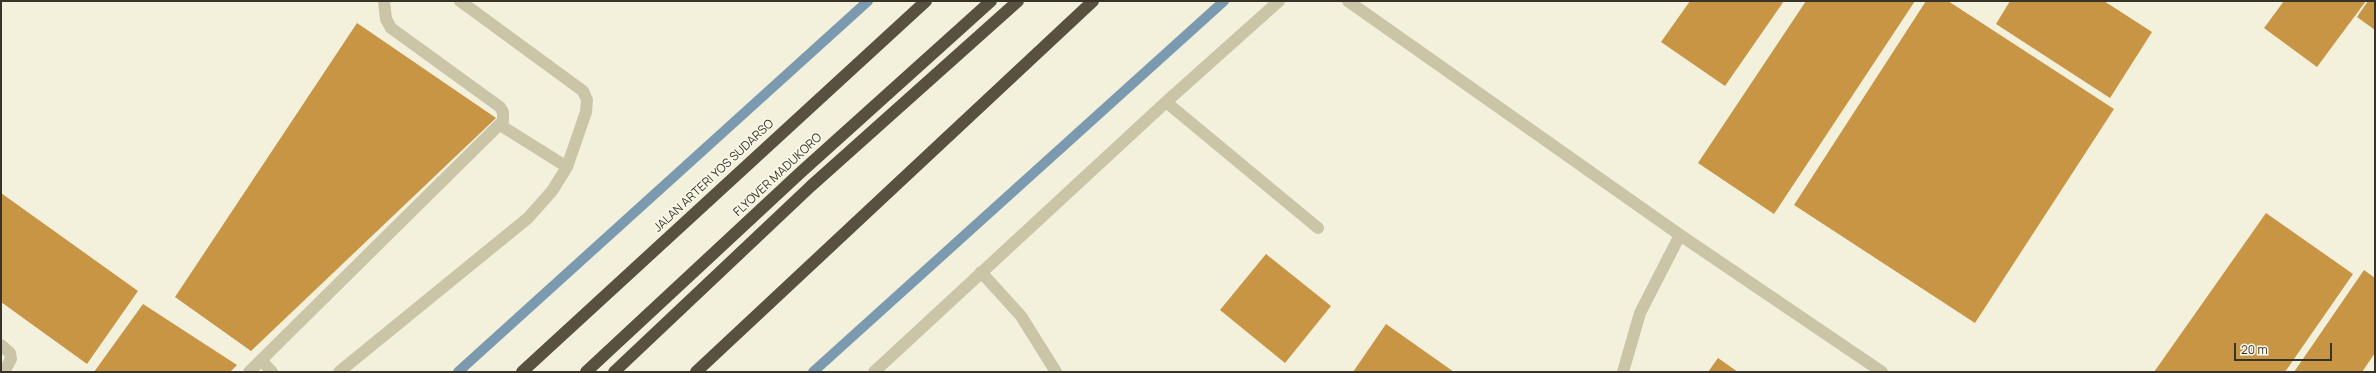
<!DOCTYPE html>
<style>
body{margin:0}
#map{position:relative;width:2376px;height:373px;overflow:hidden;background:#f3f0dc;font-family:Manrope,sans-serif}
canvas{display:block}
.frame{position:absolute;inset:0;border:2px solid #383328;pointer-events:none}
.scale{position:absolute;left:2234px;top:343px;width:98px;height:18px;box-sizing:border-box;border:2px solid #383328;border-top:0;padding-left:5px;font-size:12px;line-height:14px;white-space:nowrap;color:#383328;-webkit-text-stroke:3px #faf8e9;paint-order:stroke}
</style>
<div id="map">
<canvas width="2376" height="373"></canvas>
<div class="frame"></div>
<div class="scale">20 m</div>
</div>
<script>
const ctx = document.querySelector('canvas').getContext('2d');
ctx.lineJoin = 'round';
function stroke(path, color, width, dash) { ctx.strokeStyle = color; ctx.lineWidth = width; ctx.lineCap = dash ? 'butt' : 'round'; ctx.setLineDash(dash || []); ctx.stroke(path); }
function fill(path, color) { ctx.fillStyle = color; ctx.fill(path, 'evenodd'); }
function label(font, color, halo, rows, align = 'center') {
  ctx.font = font + ' Manrope,sans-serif'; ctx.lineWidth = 3.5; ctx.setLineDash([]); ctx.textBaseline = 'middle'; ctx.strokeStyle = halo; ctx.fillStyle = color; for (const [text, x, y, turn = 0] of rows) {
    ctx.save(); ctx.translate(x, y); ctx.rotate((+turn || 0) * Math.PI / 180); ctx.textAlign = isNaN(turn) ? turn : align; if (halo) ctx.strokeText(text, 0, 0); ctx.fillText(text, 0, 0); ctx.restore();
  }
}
stroke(new Path2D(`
 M458 372 868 1
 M813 372 1224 1`), '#7b9ab0', 10);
fill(new Path2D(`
 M1690 1H1784L1725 86 1661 42Z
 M1806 1H1915L1774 214 1698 163Z
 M1926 1H1948L2114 109 1975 323 1794 205Z
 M2010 1H2104L2152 32 2110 98 1996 24Z
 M2284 1H2366L2317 67 2264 28Z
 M2368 1H2375V30L2357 17Z
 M357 23 496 118 251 351 175 297Z
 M1 193 138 291 87 364 1 302Z
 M2266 213 2353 274 2285 372H2154Z
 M1266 254 1331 306 1285 363 1220 310Z
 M2364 270 2375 278V353L2362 372H2294Z
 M143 304 237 365 230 372H94Z
 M1386 324 1454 372H1353Z
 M1718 358 1738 372H1708Z`), '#c89545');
stroke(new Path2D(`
 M1348 1 1680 235 1882 372
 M1166 102 1318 228
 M500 125 567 167
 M981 272 1021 316 1056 372
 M1 345 10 353 11 359 4 372
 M261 360 272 372
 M249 372 503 121V112L500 107 391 28 386 19 384 1
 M339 372 528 218 552 191 567 167 586 112 587 100 583 91 460 1
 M874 372 1166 102 1279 1
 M1623 372 1640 313 1680 235`), '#cbc5a8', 12);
stroke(new Path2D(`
 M522 372 926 1
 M586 372 800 173 991 1
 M614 372 811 186 1018 1
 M696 372 1093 1`), '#59513f', 12);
label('12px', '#383328', '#faf8e9', [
 ["FLYOVER MADUKORO",778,175,-43],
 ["JALAN ARTERI YOS SUDARSO",714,176,-43]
]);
</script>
